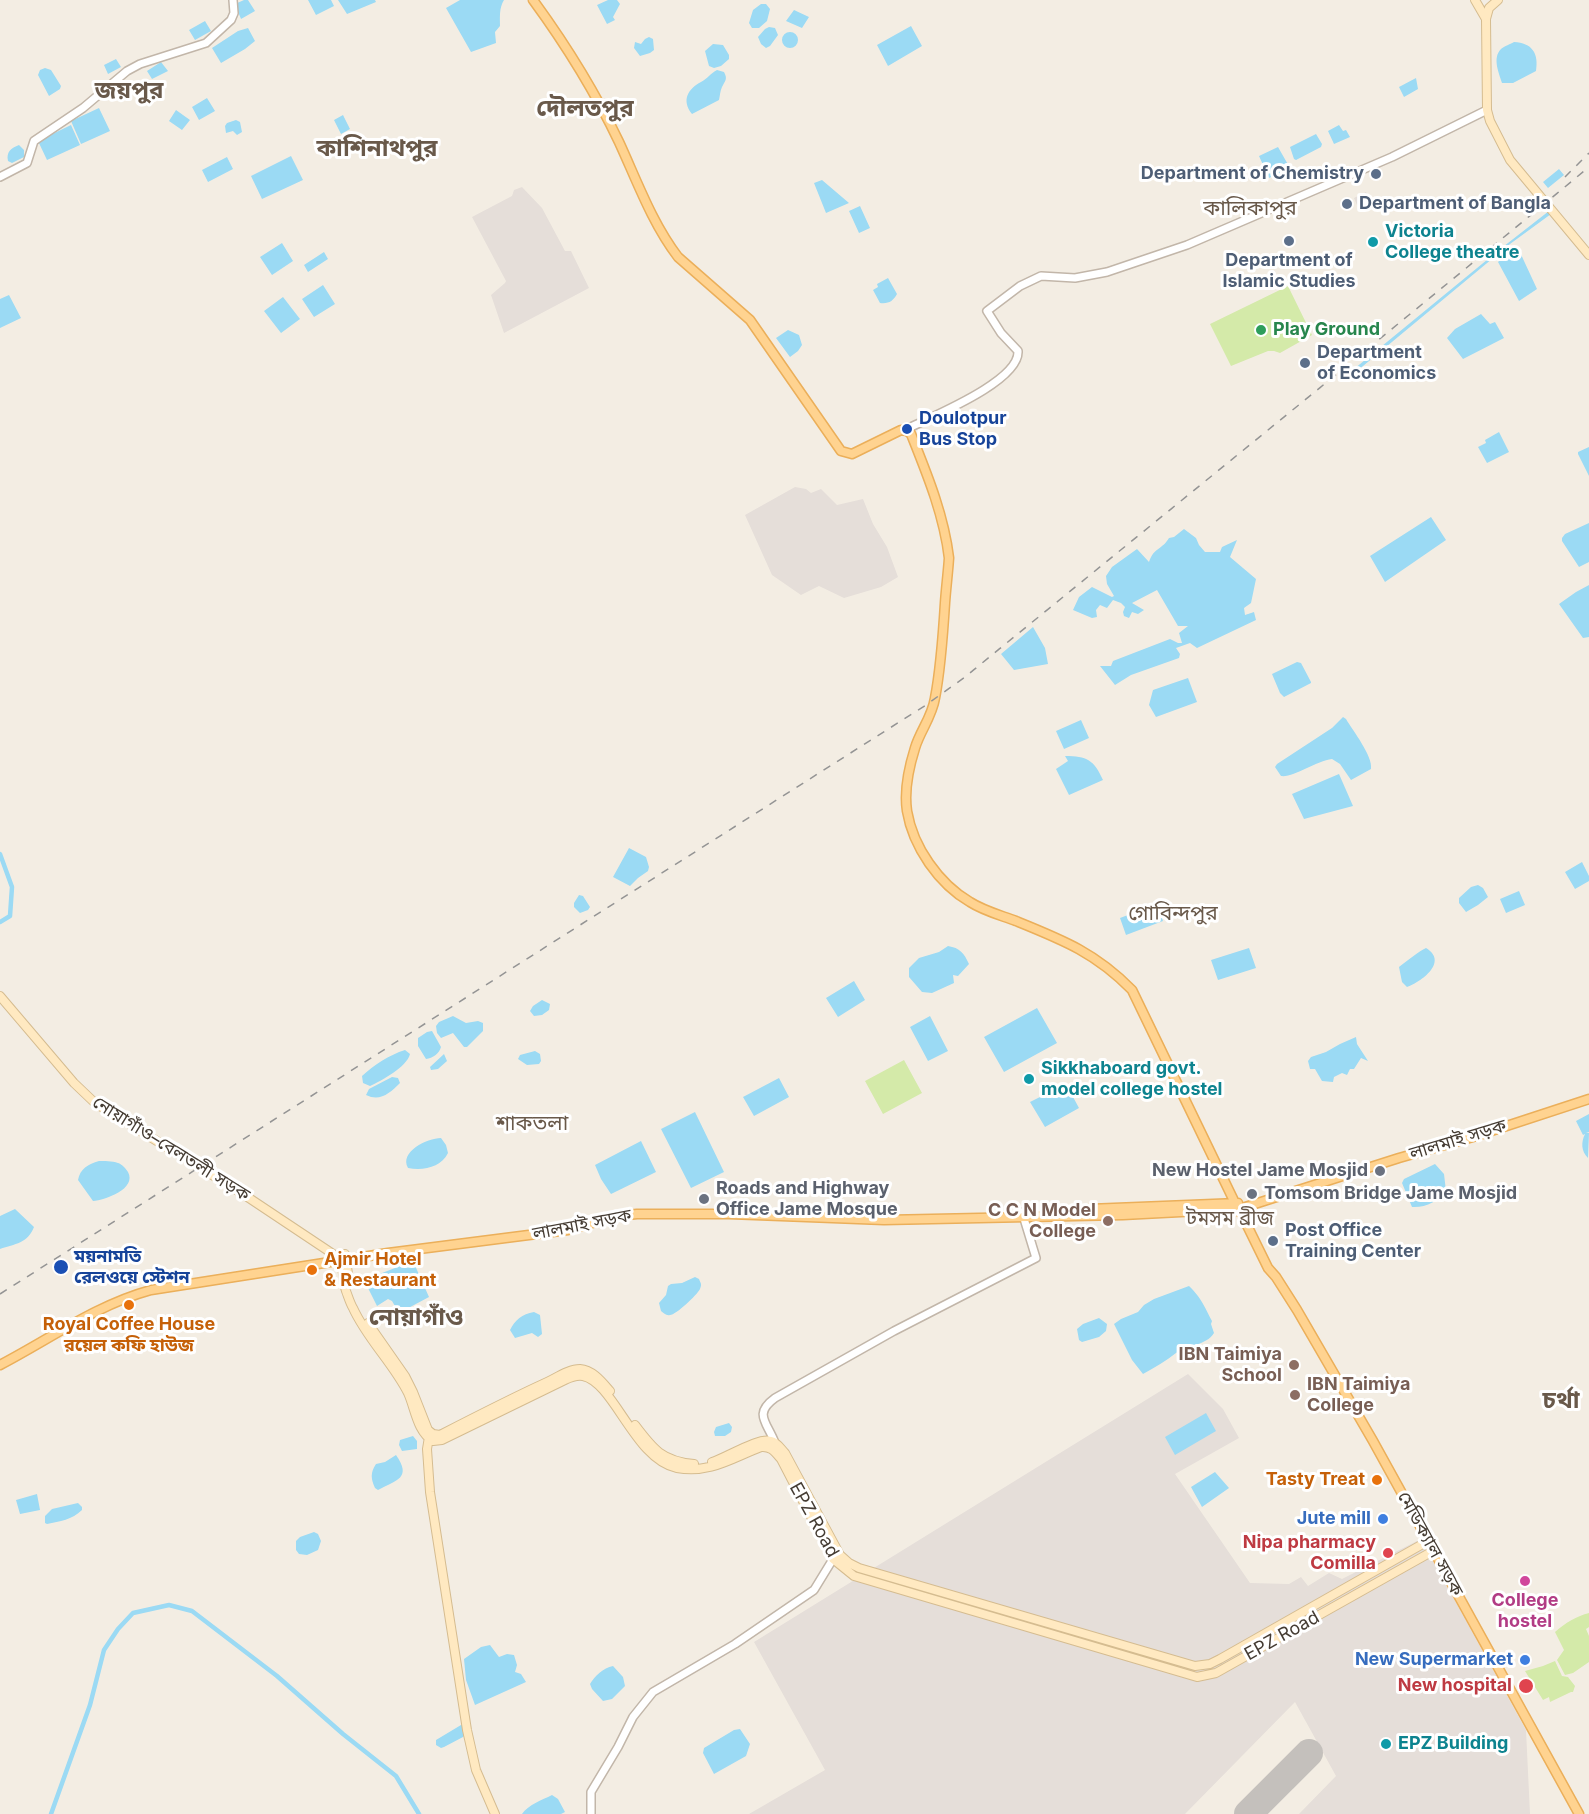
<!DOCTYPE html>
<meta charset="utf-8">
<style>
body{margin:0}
canvas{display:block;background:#f3ede3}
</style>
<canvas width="1589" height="1814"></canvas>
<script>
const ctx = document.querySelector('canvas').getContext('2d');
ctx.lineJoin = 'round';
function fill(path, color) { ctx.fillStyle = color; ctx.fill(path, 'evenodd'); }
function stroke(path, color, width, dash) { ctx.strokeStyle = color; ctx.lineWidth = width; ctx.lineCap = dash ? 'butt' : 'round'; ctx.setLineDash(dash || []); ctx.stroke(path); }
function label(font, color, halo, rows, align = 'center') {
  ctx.font = font + ' Inter,"Noto Sans Bengali",sans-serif'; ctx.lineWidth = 6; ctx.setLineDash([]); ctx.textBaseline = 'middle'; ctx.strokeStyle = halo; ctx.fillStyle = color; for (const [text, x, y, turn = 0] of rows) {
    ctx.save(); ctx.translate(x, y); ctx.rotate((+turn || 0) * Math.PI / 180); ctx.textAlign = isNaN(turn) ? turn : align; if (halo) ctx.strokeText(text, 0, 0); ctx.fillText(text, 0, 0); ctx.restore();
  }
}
fill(new Path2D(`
 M522 187 542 208 565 251H571L589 288 504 333 491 295 505 283 506 281 472 217 512 196 514 190Z
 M1366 192 1373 207 1360 212 1354 198Z
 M795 487 806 489 811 493 821 489 837 505 863 499 873 524 887 547 898 577 881 587 844 598 819 586 801 595 772 575 745 515Z
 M1188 1374 1223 1409 1239 1438 1175 1474 1250 1583 1289 1584 1301 1577 1308 1586 1329 1573 1342 1579 1421 1539 1526 1730 1530 1814H1299L1336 1776 1295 1702 1185 1814H749L825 1770 754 1642Z`), '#e5ded9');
fill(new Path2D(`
 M1288 286 1312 335 1280 353 1274 351H1268L1231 366 1210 324Z
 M904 1060 922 1093 883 1114 865 1081Z
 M1589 1613V1627L1586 1629 1589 1636V1662L1573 1673 1565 1675 1557 1660 1564 1650 1555 1632C1565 1623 1577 1616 1589 1613Z
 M1555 1661 1562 1676 1568 1677 1575 1686 1573 1692H1571L1550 1702 1549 1697 1543 1700 1525 1671 1543 1666Z`), '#d4eaa9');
fill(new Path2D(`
 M244 0H248L255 11 241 19 235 4Z
 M308 0H331L334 6 316 15Z
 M338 0H375L376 2 347 14Z
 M460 0H504C499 8 500 17 500 26L495 32 496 43 471 52 446 8Z
 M608 0H617L620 4 613 17 615 20 607 24 597 5Z
 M761 4H766L770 9 767 21 759 28H752L749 23 753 10Z
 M794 10 809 17 802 28 786 21Z
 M205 21 211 31 195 40 189 30Z
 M911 26 922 46 888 66 877 45Z
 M769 27 775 28 778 35 770 46 766 48 761 44 758 37 765 29Z
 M248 28 255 41 245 49 221 63 212 48 238 31Z
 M782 40a8 8 0 1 1 16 0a8 8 0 1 1-16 0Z
 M649 37 653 39 654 50 650 53 640 56 634 48 635 42 641 44 645 39Z
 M1514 42C1532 43 1539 53 1536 71L1513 83H1502C1499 73 1492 58 1501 49 1504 46 1511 44 1514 42Z
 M713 44 723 45 729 55V59L721 66 714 68 709 66 705 51Z
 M116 59 121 67 108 74 104 65Z
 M161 62 168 71 152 79 147 71Z
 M45 68 51 70 61 86 60 89 49 96 38 75 40 70Z
 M717 70 724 72C728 79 725 81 722 87 720 91 720 96 719 100L692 114C681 100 688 89 701 82 707 79 711 73 717 70Z
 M1416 78 1418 89 1404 97 1399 87Z
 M207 98 215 111 199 120 192 107Z
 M99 108 110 131 81 144 71 121Z
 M176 110 190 120 182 130 169 121Z
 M343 115 350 129 341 134 334 120Z
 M236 120 240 122 242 132 237 135 233 131 226 133 225 126 227 123Z
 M71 125 80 145 47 160 38 141Z
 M1339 125 1343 131 1346 130 1350 137 1334 144 1328 131Z
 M1316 134 1322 144 1321 147 1296 160 1294 159 1290 147Z
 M19 145 24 150V157L12 163 8 161C6 152 11 148 19 145Z
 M1278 147 1290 168 1269 178 1259 156Z
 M291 156 303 180 262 199 251 176Z
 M227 157 233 169 208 182 202 170Z
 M1559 169 1564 175 1548 188 1543 182Z
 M822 180 849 203 826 213 814 183Z
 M860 206 870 228 859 233 849 211Z
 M1549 211 1551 214 1510 244 1357 371H1355L1354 369 1499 250Z
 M282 243 293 261 272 275 260 257Z
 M1518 248 1537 289 1519 301 1498 262 1505 255Z
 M324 252 328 259 308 272 304 265Z
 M888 278 897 294C893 301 889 304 880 303L873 290 878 287 877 284Z
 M323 285 335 304 314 317 302 299Z
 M9 295 21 318 0 328V299Z
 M283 297 300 319 281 333 264 311Z
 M1481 314 1490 324 1495 322 1504 338 1463 359 1447 338 1455 329Z
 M788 330 799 335 802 345 798 351 790 357 776 338Z
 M1499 432 1509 452 1487 463 1478 447 1486 443 1485 440Z
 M1589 447V476L1578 454V452Z
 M1431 517 1446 540 1385 582 1370 556Z
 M1589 523V562L1579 567 1562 541V538L1565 534Z
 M1184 529 1196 538 1199 545 1205 552H1220L1222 547 1237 540 1230 557 1256 579 1251 603 1244 608 1245 615 1254 612 1256 620 1197 648 1190 643 1176 648 1180 654 1179 658 1131 675 1115 685 1100 666H1111L1113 661 1170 639 1178 643H1182L1179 633 1188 626H1178L1157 590 1132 603 1144 610 1138 614 1132 612 1129 618 1124 616 1123 612 1125 607 1121 603 1113 600 1107 608 1100 605 1096 610 1097 617 1092 618 1073 610 1079 597 1092 587 1112 597 1114 596 1107 584 1106 576 1112 567 1137 549 1149 562C1154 547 1162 550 1169 538L1174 537Z
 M1589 585V637L1583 638 1559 604 1576 592Z
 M1033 627 1045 648 1048 664 1014 670 1001 654Z
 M1297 662 1301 663 1311 682V683L1284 697 1280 693 1272 674Z
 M1188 678 1197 702 1156 717 1149 705 1153 690Z
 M1343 717 1346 719C1353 731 1373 756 1371 769L1351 780 1340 764 1332 759C1316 761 1293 778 1281 776L1275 767 1277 764 1332 728Z
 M1081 720 1089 738 1064 749 1056 731Z
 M1065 756C1087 756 1094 760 1103 780L1069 795 1056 769 1068 761Z
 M1339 774 1353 806 1304 819 1292 794Z
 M629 848 646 857 649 867 648 871 638 878 630 886 613 877Z
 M1582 862 1589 876V881L1575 889 1565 872Z
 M1478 885 1483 888 1488 897 1478 905 1466 912 1459 903V898L1471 887Z
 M1519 891 1525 905 1506 913 1500 899Z
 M579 895 583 896 590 907 588 910 580 913 574 907V903Z
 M1157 904 1163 921 1126 935 1120 918Z
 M948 946C960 948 964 953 969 964L958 976 953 975 954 983 932 993 922 992 909 977V968L919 958 939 952Z
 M1249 948 1256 968 1218 980 1211 960Z
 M1426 948C1449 962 1421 982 1407 987L1402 982 1399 967C1406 962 1419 951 1426 948Z
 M854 981 865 1000 838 1017 826 998Z
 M542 1000 550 1004 549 1010 542 1015 534 1016 530 1011 533 1006Z
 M1037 1008 1057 1043 1004 1072 984 1037Z
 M453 1016 466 1023 478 1021 483 1023V1031L467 1047H464L453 1033 441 1038 437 1033 436 1026 439 1022Z
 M930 1016 948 1051 928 1061 910 1027Z
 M432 1031 441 1047C439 1054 433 1058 426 1059L418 1046V1038L427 1032Z
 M1356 1037 1357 1044 1368 1061 1361 1058 1354 1069H1350L1347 1075 1342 1073 1334 1077 1333 1082 1322 1081 1315 1069H1310L1308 1061 1311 1057 1326 1052 1340 1044Z
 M405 1050 410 1054C407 1067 381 1081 370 1086L363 1083 362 1076C374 1065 389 1055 405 1050Z
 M535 1051 540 1054 541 1061 539 1064 527 1065 518 1059 520 1055Z
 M444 1054 447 1061 438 1069 431 1070 430 1067Z
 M392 1077 398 1078 400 1083C390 1093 380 1102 366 1095L369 1089Z
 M779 1078 789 1097 754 1116 743 1097Z
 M1066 1084 1079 1108 1045 1127 1030 1102Z
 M695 1112 724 1172 691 1188 661 1129Z
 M1589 1114V1132L1586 1133H1589L1588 1158C1581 1151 1581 1142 1585 1134L1583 1135 1576 1121Z
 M441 1138 446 1145 448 1153C441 1167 424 1171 408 1168 399 1152 427 1138 441 1138Z
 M641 1141 656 1172 611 1194 601 1179 595 1165Z
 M99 1161C104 1161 112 1161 118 1163 122 1164 126 1169 128 1172 137 1189 105 1200 93 1201L78 1180C80 1169 88 1164 99 1161Z
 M1435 1164 1444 1174 1446 1191C1439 1201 1425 1208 1412 1207L1402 1183 1404 1179Z
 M15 1209 34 1227C28 1243 15 1244 0 1249V1216Z
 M413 1261 429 1297 399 1313 392 1301 388 1299 377 1306 364 1280Z
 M695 1277 699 1279C701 1284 702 1284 700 1289 697 1295 676 1315 670 1315 666 1316 664 1313 661 1311L659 1303 666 1295 668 1286 671 1284 682 1283Z
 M1189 1286C1202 1299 1204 1306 1212 1321L1211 1324 1214 1333C1206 1346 1188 1344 1176 1353 1166 1361 1155 1367 1143 1374L1132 1360 1114 1324 1121 1319 1138 1312 1144 1305 1154 1299Z
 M534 1312 540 1315 542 1334 538 1337 532 1333 515 1338 510 1330C515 1320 522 1314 534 1312Z
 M1099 1318 1107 1324 1106 1331 1099 1337 1082 1342 1079 1340 1077 1329 1083 1324Z
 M1206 1413 1216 1431 1175 1455 1165 1437Z
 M729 1423 732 1427 731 1432 725 1436H715L714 1432 716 1427Z
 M413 1436 417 1441V1449L402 1451 399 1445 400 1440Z
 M396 1455C412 1478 397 1480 378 1490L375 1488C371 1479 370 1473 376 1464L385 1462Z
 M1215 1472 1229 1488 1202 1507 1191 1487Z
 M37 1494 40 1510 20 1514 16 1500Z
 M78 1503 82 1507V1510C72 1520 60 1521 47 1524L45 1523V1516L52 1509Z
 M314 1532 318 1534 321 1541 318 1550 307 1555 299 1554 296 1550V1541L300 1537Z
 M490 1645 499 1657 507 1654 514 1655 517 1665 515 1672 521 1674 526 1682 475 1705 466 1680 464 1659 481 1647Z
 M613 1666 623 1677 625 1686 612 1699 603 1701 592 1689 590 1684C595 1676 603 1668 613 1666Z
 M461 1725H463L465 1735 463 1737 444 1747 441 1748 436 1745V1740Z
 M740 1729 750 1744 746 1756 714 1774 703 1753 704 1748 734 1730Z
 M552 1795 558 1799 565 1812 561 1814H522C528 1805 542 1800 552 1795Z`), '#9bdaf4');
stroke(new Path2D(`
 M0 854 12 887 10 916 0 922
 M51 1814 90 1705 104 1650 118 1629 133 1613 169 1605 192 1611 277 1676 343 1734 396 1776 419 1814`), '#9bdaf4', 4.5);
stroke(new Path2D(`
 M1248 1814 1309 1753`), '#c4c0bc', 28);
const tertiary = new Path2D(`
 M0 177 27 163 34 141 83 108 127 71 140 64 206 43 231 20 234 13 233 0
 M907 431 909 428C933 416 1020 381 1018 351L1001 333 987 311 1020 286 1041 276 1075 278 1107 272 1187 245 1392 157 1487 110
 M775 1443C767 1422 753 1414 775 1398L894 1331 1036 1258 1022 1212
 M591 1814V1792L618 1747 633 1717 653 1692 735 1644 814 1590 833 1559`);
const secondary = new Path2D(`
 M1475 0 1486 19
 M1498 0 1489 8 1486 19 1487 110 1490 121 1510 160 1589 255
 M0 996 74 1083 95 1103 243 1194 336 1256C345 1266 342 1279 346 1291 348 1296 350 1303 353 1308 367 1339 393 1363 408 1393 415 1408 417 1432 433 1441L442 1440 565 1380C571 1377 577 1375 583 1376 614 1382 635 1460 677 1468 710 1474 732 1458 761 1447 771 1446 775 1452 781 1459L833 1559 854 1576 1197 1677 1216 1673 1433 1551
 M345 1254 349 1280
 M368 1323 405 1376 413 1392 428 1430 433 1434 440 1435C475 1417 510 1399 545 1383 556 1378 569 1369 580 1369 593 1370 602 1382 610 1391
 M635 1425C653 1449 662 1461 694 1464
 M429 1437 427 1449 430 1492 467 1730 476 1770 495 1814
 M712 1462C726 1458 758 1437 771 1441 777 1442 781 1449 785 1453L840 1555 849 1563 859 1568 1195 1666 1210 1664 1220 1659 1428 1541`);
const primary = new Path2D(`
 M533 0C566 45 595 92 619 142 637 181 652 223 678 257L750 320 841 451 852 454 901 430 907 431 911 434C927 474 944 515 949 558 948 573 946 588 945 603 943 635 941 667 935 698 932 717 920 731 915 748 909 767 904 791 907 811 913 847 939 884 970 902 984 911 1000 915 1016 921 1063 940 1096 953 1132 990L1235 1203
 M1089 1209 1238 1203
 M1239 1209 1268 1268 1276 1277 1297 1310 1373 1441 1579 1814
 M0 1365C50 1339 96 1305 151 1290L388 1253 568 1230 617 1216 637 1214H729L884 1220 1123 1215 1239 1209 1399 1158 1473 1137 1589 1099`);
stroke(tertiary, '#c2b6a9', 10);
stroke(secondary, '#d5bc90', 10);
stroke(primary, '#ebaf5a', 11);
stroke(tertiary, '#fff', 7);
stroke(secondary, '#ffe9c1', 8);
stroke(primary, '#ffd390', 8);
stroke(new Path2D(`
 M1565 177 1589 153
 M0 1294 926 705 965 677C1173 507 1382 338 1589 167`), '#949494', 1.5, [8, 8]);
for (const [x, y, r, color] of [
 [1376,174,6,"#5c6f8a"],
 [1347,204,6,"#5c6f8a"],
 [1289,241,6,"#5c6f8a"],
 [1373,242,6,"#0f9aa8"],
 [1261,330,6,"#2e9e5b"],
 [1305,363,6,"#5c6f8a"],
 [907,429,6,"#1a4fb4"],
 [1029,1079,6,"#0f9aa8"],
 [1380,1171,6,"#6b7280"],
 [1252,1194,6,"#6b7280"],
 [704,1199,6,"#6b7280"],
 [1108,1221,6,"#8d6e63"],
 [1273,1241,6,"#5c6f8a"],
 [61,1267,8,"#1a4fb4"],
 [312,1270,6,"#e8710a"],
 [129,1305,6,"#e8710a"],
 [1294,1365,6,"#8d6e63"],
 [1295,1395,6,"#8d6e63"],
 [1377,1480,6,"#e8710a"],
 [1383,1519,6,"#3f7fe0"],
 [1388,1553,6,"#e0444e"],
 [1525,1581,6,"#d1479c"],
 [1525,1660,6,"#3f7fe0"],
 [1526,1686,8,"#e0444e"],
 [1386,1744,6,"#0f9aa8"]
]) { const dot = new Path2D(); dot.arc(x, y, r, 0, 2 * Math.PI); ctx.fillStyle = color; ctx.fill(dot); stroke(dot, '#fff', 2); }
label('bold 18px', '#4e5e75', '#fff', [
 ["Department of Chemistry",1364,174,"right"],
 ["Department of Bangla",1359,204],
 ["Department of",1289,261,"center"],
 ["Islamic Studies",1289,282,"center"],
 ["Department",1317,353],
 ["of Economics",1317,374],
 ["Post Office",1285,1231],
 ["Training Center",1285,1252]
], 'left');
label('bold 18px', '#0d838f', '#fff', [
 ["Victoria",1385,232],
 ["College theatre",1385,253],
 ["Sikkhaboard govt.",1041,1069],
 ["model college hostel",1041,1090],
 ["EPZ Building",1398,1744]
], 'left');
label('bold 18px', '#27864d', '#fff', [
 ["Play Ground",1273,330]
], 'left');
label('bold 18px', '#164399', '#fff', [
 ["Doulotpur",919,419],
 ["Bus Stop",919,440],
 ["ময়নামতি",74,1257],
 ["রেলওয়ে স্টেশন",74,1278]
], 'left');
label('18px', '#453c33', '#fff', [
 ["লালমাই সড়ক",1458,1140,-17],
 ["নোয়াগাঁও–বেলতলী সড়ক",171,1149,32],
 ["লালমাই সড়ক",582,1225,-11],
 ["EPZ Road",814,1520,61],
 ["মেডিক্যাল সড়ক",1430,1544,61],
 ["EPZ Road",1282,1636,-29]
]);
label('bold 18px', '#5b616d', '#fff', [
 ["New Hostel Jame Mosjid",1368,1171,"right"],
 ["Roads and Highway",716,1189],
 ["Office Jame Mosque",716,1210],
 ["Tomsom Bridge Jame Mosjid",1264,1194]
], 'left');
label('bold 18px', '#785e54', '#fff', [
 ["C C N Model",1096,1211],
 ["College",1096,1232],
 ["IBN Taimiya",1282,1355],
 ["School",1282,1376],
 ["IBN Taimiya",1307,1385,"left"],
 ["College",1307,1406,"left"]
], 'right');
label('bold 18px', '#c56008', '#fff', [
 ["Ajmir Hotel",324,1260],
 ["& Restaurant",324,1281],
 ["Royal Coffee House",129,1325,"center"],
 ["রয়েল কফি হাউজ",129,1346,"center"],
 ["Tasty Treat",1365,1480,"right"]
], 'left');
label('bold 18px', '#366cbe', '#fff', [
 ["Jute mill",1371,1519],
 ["New Supermarket",1513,1660]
], 'right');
label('bold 18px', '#be3a42', '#fff', [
 ["Nipa pharmacy",1376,1543],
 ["Comilla",1376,1564],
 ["New hospital",1512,1686]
], 'right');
label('bold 18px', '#b23c85', '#fff', [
 ["College",1525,1601],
 ["hostel",1525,1622]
]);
label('20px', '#69594a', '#fff', [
 ["টমসম ব্রীজ",1230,1219]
]);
label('21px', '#69594a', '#fff', [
 ["কালিকাপুর",1250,209],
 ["গোবিন্দপুর",1173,914],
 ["শাকতলা",532,1124]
]);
label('bold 24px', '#69594a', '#fff', [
 ["জয়পুর",129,91],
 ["দৌলতপুর",585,109],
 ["কাশিনাথপুর",377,149],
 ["নোয়াগাঁও",416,1318],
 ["চর্থা",1561,1401]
]);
</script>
